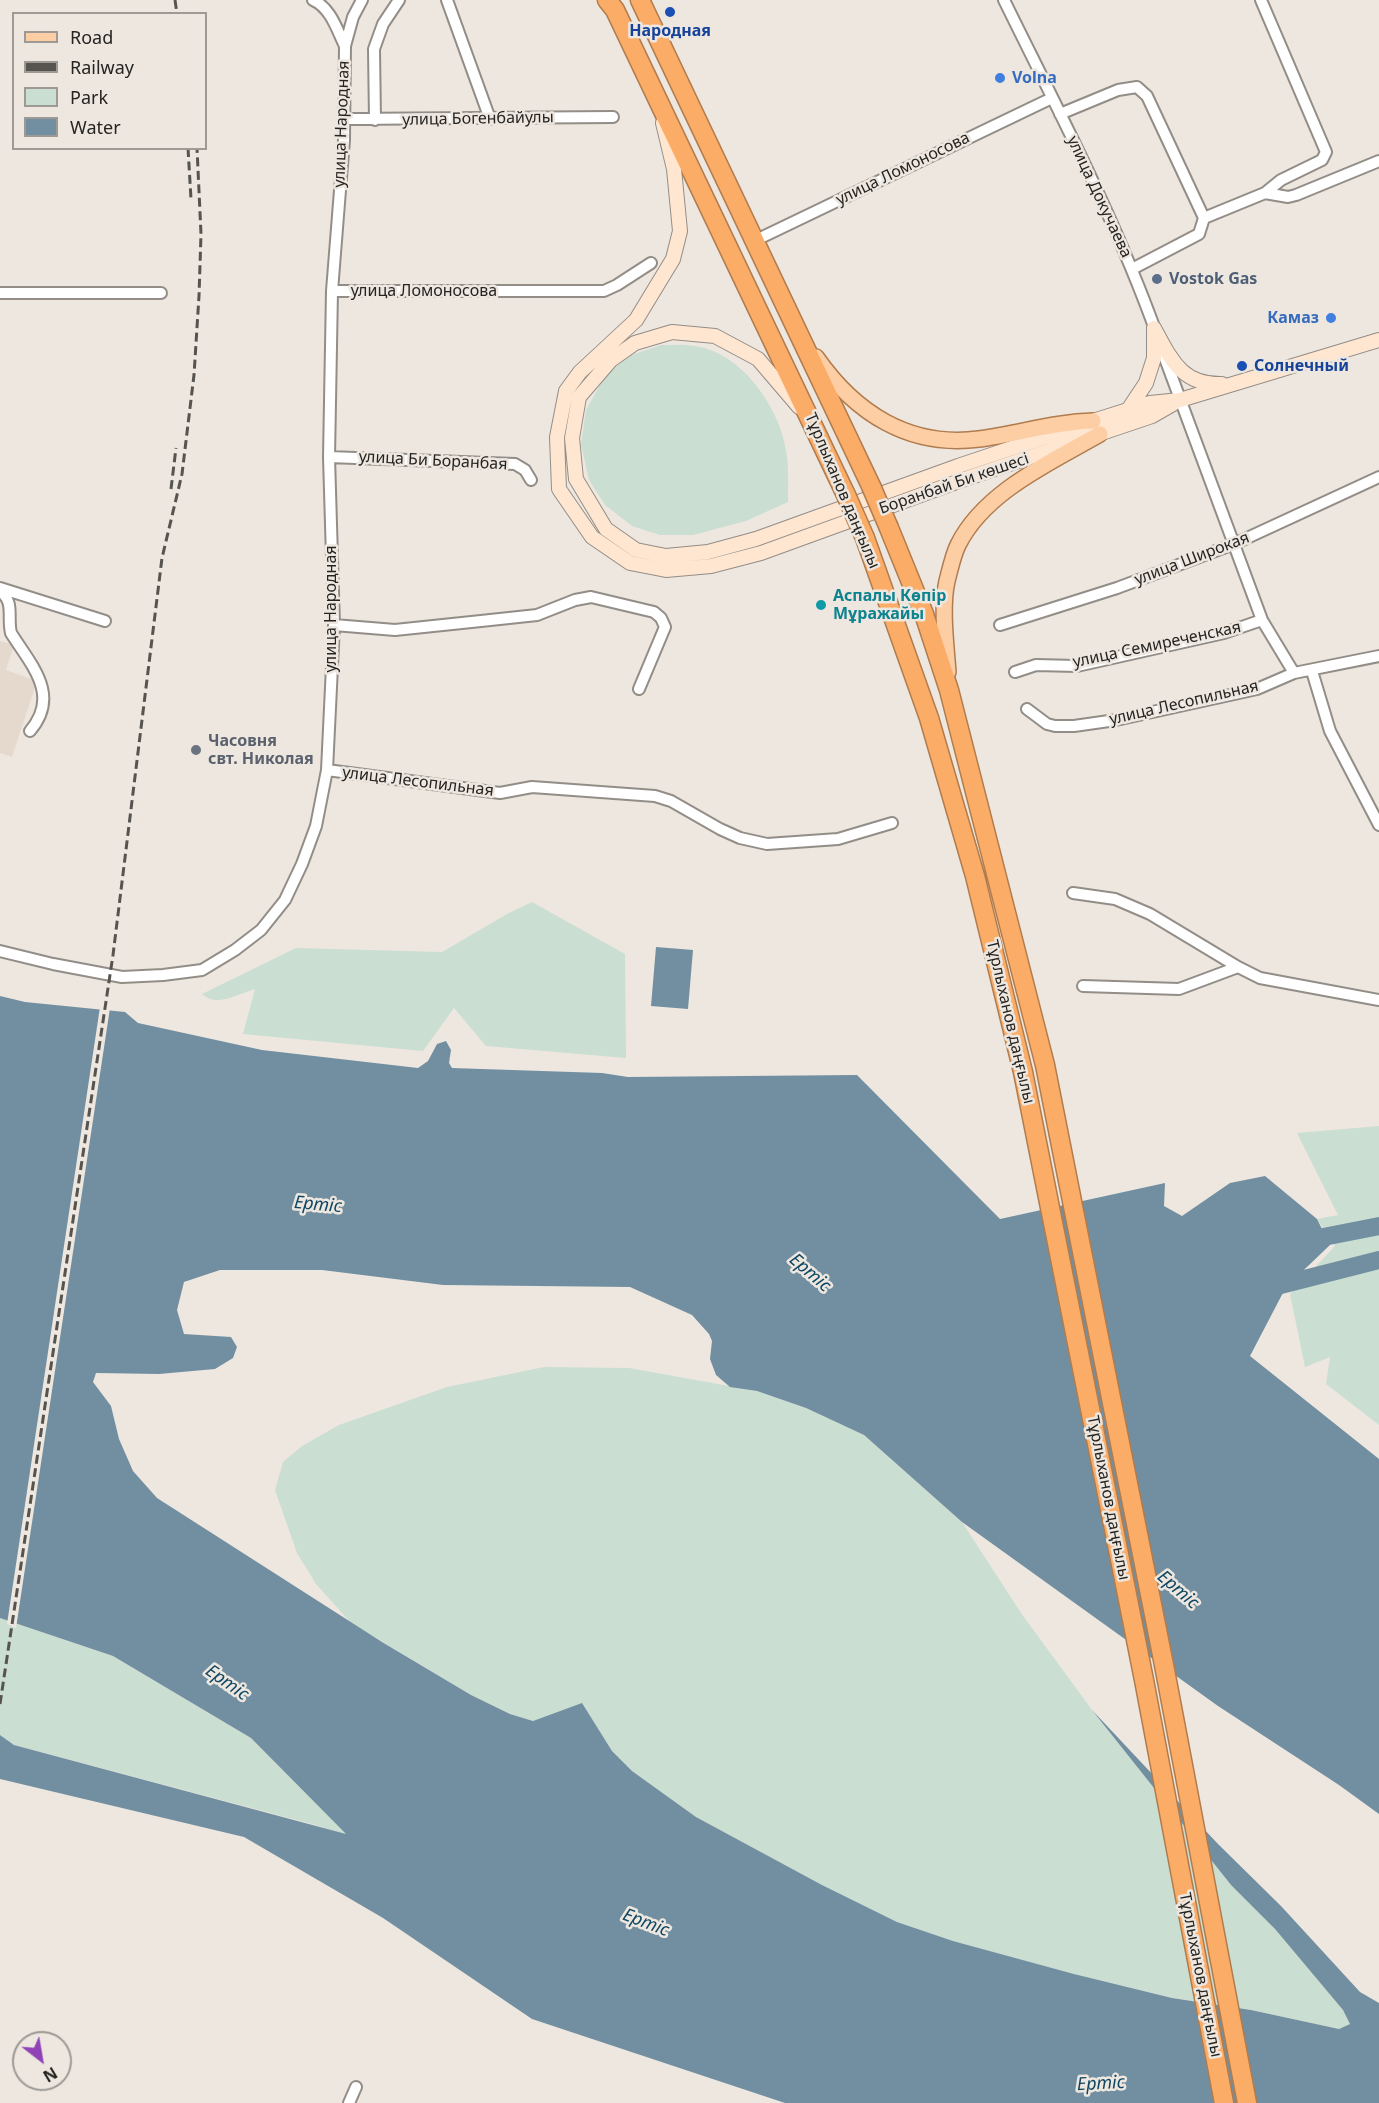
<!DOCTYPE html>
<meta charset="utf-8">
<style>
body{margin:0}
#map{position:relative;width:1379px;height:2103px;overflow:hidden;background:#ede7e0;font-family:"Noto Sans",sans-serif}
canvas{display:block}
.legend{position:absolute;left:12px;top:12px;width:195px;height:138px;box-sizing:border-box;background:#ede7e0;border:2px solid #9d9994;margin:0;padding:8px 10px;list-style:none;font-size:18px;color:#262421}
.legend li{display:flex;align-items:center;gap:12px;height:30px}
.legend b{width:30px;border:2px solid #9d9994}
.north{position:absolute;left:12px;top:2031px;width:60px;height:60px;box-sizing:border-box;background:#ede7e0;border:2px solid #9d9994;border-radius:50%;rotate:149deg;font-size:16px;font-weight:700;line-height:24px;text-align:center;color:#262421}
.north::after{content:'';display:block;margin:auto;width:21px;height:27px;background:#9044b5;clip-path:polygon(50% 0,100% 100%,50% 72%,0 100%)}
</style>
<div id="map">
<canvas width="1379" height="2103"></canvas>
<ul class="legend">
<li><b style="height:8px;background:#fdcda4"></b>Road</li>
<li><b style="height:8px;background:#575450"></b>Railway</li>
<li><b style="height:16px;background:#cbded2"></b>Park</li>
<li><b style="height:16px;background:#728fa1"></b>Water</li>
</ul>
<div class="north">N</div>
</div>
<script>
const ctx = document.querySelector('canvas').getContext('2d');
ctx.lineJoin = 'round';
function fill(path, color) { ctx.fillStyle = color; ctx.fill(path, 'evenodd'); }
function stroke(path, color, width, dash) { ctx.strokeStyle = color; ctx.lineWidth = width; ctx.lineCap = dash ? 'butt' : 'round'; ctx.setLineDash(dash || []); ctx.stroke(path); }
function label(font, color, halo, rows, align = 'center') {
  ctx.font = font + ' "Noto Sans",sans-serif'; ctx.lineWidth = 5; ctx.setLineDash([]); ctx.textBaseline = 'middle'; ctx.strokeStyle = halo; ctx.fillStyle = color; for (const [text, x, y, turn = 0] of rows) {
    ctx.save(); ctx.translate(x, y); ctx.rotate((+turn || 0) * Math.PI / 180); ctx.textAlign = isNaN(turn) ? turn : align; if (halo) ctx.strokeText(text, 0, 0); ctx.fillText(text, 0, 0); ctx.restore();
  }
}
fill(new Path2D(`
 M0 641 14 645 6 670 37 681 12 757 0 753Z`), '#e4d9cc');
fill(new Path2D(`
 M661 345C672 345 683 344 694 346 740 351 780 407 786 451 789 467 788 485 788 502L746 521 693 535H660L632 526 605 505 589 480 581 444 586 410 605 376 631 355Z
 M532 902 625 954 626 1058 486 1046 454 1008 423 1051 243 1034 255 989C237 994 217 1008 202 994L296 948 442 952 509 913Z
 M1379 1126V1425L1326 1384 1330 1357 1305 1367 1290 1294 1335 1246 1317 1219 1338 1215 1297 1133Z
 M544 1367 629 1368 757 1391 806 1408 864 1435 962 1522 1021 1613 1092 1710 1231 1885 1275 1929 1343 2010 1350 2024 1339 2029 1251 2010 1172 1998 1074 1974 953 1941 897 1922 822 1885 696 1817 632 1771 612 1751 582 1704 533 1721 510 1714 471 1695 351 1623 316 1584 297 1553 275 1490 283 1462 302 1446 339 1425 447 1387Z
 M0 1618 113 1656 251 1738 347 1835 312 1824 14 1745 0 1735Z`), '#cbded2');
fill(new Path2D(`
 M656 947 693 950 688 1009 651 1006Z
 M0 996 25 1002 125 1012 138 1023 262 1050 418 1068 428 1061 437 1044 446 1041 451 1050 449 1063 452 1068 602 1073 628 1077 857 1075 1000 1219 1165 1183 1164 1206 1182 1216 1230 1183 1265 1176 1317 1219 1330 1245 1286 1287 1250 1356 1379 1459V1814L1339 1785 1218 1706 962 1522 864 1435 806 1408 757 1391 730 1387 716 1375 710 1359 712 1341 709 1334 692 1315 630 1287 443 1285 322 1270H220L184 1282 177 1310 184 1334 231 1337 237 1347 233 1358 215 1369 159 1374 96 1373 93 1382 111 1406 119 1439 133 1471 157 1498 382 1642 471 1695 510 1714 533 1721 582 1703 612 1751 632 1771 696 1817 822 1885 897 1922 953 1941 1074 1974 1172 1998 1251 2010 1339 2029 1350 2024 1343 2010 1275 1929 1231 1885 1092 1710 1218 1844 1281 1906 1360 1992 1379 2003V2103H785L532 2019 383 1918 244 1837 0 1779V1735L14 1745 346 1834 251 1738 113 1656 0 1618Z`), '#728fa1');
fill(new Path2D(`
 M100 1007 110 1008 16 1628 7 1624Z`), '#ede7e0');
stroke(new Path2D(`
 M1303 1241 1379 1226
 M1269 1288 1379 1260`), '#728fa1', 18);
const street = new Path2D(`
 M313 0C331 8 337 30 345 46
 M447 0 490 119
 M1004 0C1058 110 1116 220 1157 335
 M1060 114 1118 90 1137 87 1147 96 1204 218 1199 234 1132 269
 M344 119 613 117
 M375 120 374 49 383 24 399 0
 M1265 193 1288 197 1296 195 1379 161
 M1204 218 1265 193 1281 180 1322 160 1326 152 1261 0
 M754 241 1052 98
 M332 291H604L617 285 651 263
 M0 293H161
 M1163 353 1262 620 1294 673
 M329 457 515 464 525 470 531 480
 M0 588 105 621
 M0 591C15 602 7 617 11 633 31 665 61 695 30 731
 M334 625 395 630 481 621 537 615 575 600 591 597 654 612 661 618 665 627 639 689
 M1000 625 1117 588 1234 544 1379 477
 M1312 671 1330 731 1379 825
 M1015 672 1036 665 1077 666 1224 633 1262 620
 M1027 709 1047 724 1055 726H1074L1116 720 1257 689 1294 673 1379 656
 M327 770 500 793 532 787 655 796 671 801 720 829 740 838 767 844 838 839 892 823
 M1073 893 1115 899 1150 914 1238 967 1260 978 1379 1000
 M0 951 53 964 122 977 163 975 202 970 235 950 261 930 285 900 302 864 316 826 327 770 334 625 329 457 332 291 344 140 345 46 353 17 362 0
 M1083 986 1179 989 1238 967
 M349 2103 356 2087`);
const secondary = new Path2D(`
 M663 123 674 169 680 231 673 259 636 320 580 372 566 391 557 437 559 489 592 537 630 563 666 570 711 566 761 553 962 480 1152 416 1173 404
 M1154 328C1171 359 1181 385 1222 384
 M799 407 758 359 715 336 672 332 635 343 611 360 579 397 572 438 576 479 606 529 636 550 666 556 708 552 756 539 958 466 1093 421 1150 403 1180 400 1379 340
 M1128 410 1146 383 1154 358V330`);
const primary = new Path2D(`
 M816 357C855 413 909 448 979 439 1018 434 1054 422 1093 421
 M948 672C946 645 941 607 947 581 950 570 953 555 958 545 984 492 1051 462 1100 434`);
const highway = new Path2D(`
 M607 0 615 10 846 495
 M640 0 871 486
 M889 528 924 614 949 690 1045 1065 1164 1665 1247 2103
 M865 538 929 718 975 876 1023 1072 1144 1680 1224 2103`);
stroke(street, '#938d87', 14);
stroke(secondary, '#938d87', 16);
stroke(primary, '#b07c4e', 18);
stroke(highway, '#b07c4e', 21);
stroke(street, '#fff', 10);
stroke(secondary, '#fee6d1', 14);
stroke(primary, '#fdcda4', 15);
stroke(highway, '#fbac67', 18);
stroke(new Path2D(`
 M175 0 177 14
 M188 148 191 199
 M171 489 176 448
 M0 1704 113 955 162 558 182 474 194 375 199 296 201 234 197 148`), '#575450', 3, [9, 4.5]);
const highwayBridge = new Path2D(`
 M871 486 889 528
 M846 495 865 538`);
stroke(highwayBridge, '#b07c4e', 21, []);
stroke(highwayBridge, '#fbac67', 18);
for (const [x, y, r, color] of [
 [670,12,6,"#1a4fb4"],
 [1000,78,6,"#3f7fe0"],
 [1157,279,6,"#5c6f8a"],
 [1331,318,6,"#3f7fe0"],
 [1242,366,6,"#1a4fb4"],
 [821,605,6,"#0f9aa8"],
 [196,750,6,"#6b7280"]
]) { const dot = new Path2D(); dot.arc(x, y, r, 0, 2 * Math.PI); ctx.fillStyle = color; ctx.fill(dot); stroke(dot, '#ede7e0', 2); }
label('bold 16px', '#164399', '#ede7e0', [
 ["Народная",670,31],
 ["Солнечный",1254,366,"left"]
]);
label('bold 16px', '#366cbe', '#ede7e0', [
 ["Volna",1012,78],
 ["Камаз",1319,318,"right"]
], 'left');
label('16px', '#262421', '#ede7e0', [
 ["улица Богенбайулы",478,119,-1],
 ["улица Народная",342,124,-88],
 ["улица Ломоносова",903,169,-26],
 ["улица Докучаева",1099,197,65],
 ["улица Ломоносова",424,291],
 ["улица Би Боранбая",433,461,3],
 ["Боранбай Би көшесі",954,484,-19],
 ["Тұрлыханов даңғылы",842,491,67],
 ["улица Широкая",1192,559,-21],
 ["улица Народная",331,609,-90],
 ["улица Семиреченская",1157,645,-12],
 ["улица Лесопильная",1184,703,-13],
 ["улица Лесопильная",418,782,7],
 ["Тұрлыханов даңғылы",1010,1022,77],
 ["Тұрлыханов даңғылы",1108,1498,79],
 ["Тұрлыханов даңғылы",1200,1975,79]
]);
label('bold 16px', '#4e5e75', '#ede7e0', [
 ["Vostok Gas",1169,279]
], 'left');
label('bold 16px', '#0d838f', '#ede7e0', [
 ["Аспалы Көпір",833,596],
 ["Мұражайы",833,614]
], 'left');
label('bold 16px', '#5b616d', '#ede7e0', [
 ["Часовня",208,741],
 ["свт. Николая",208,759]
], 'left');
label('italic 18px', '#104763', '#ede7e0', [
 ["Ертіс",318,1205,5],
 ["Ертіс",810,1273,41],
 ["Ертіс",1178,1590,41],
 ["Ертіс",227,1683,35],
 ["Ертіс",646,1923,21],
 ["Ертіс",1101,2084,-3]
]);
</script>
